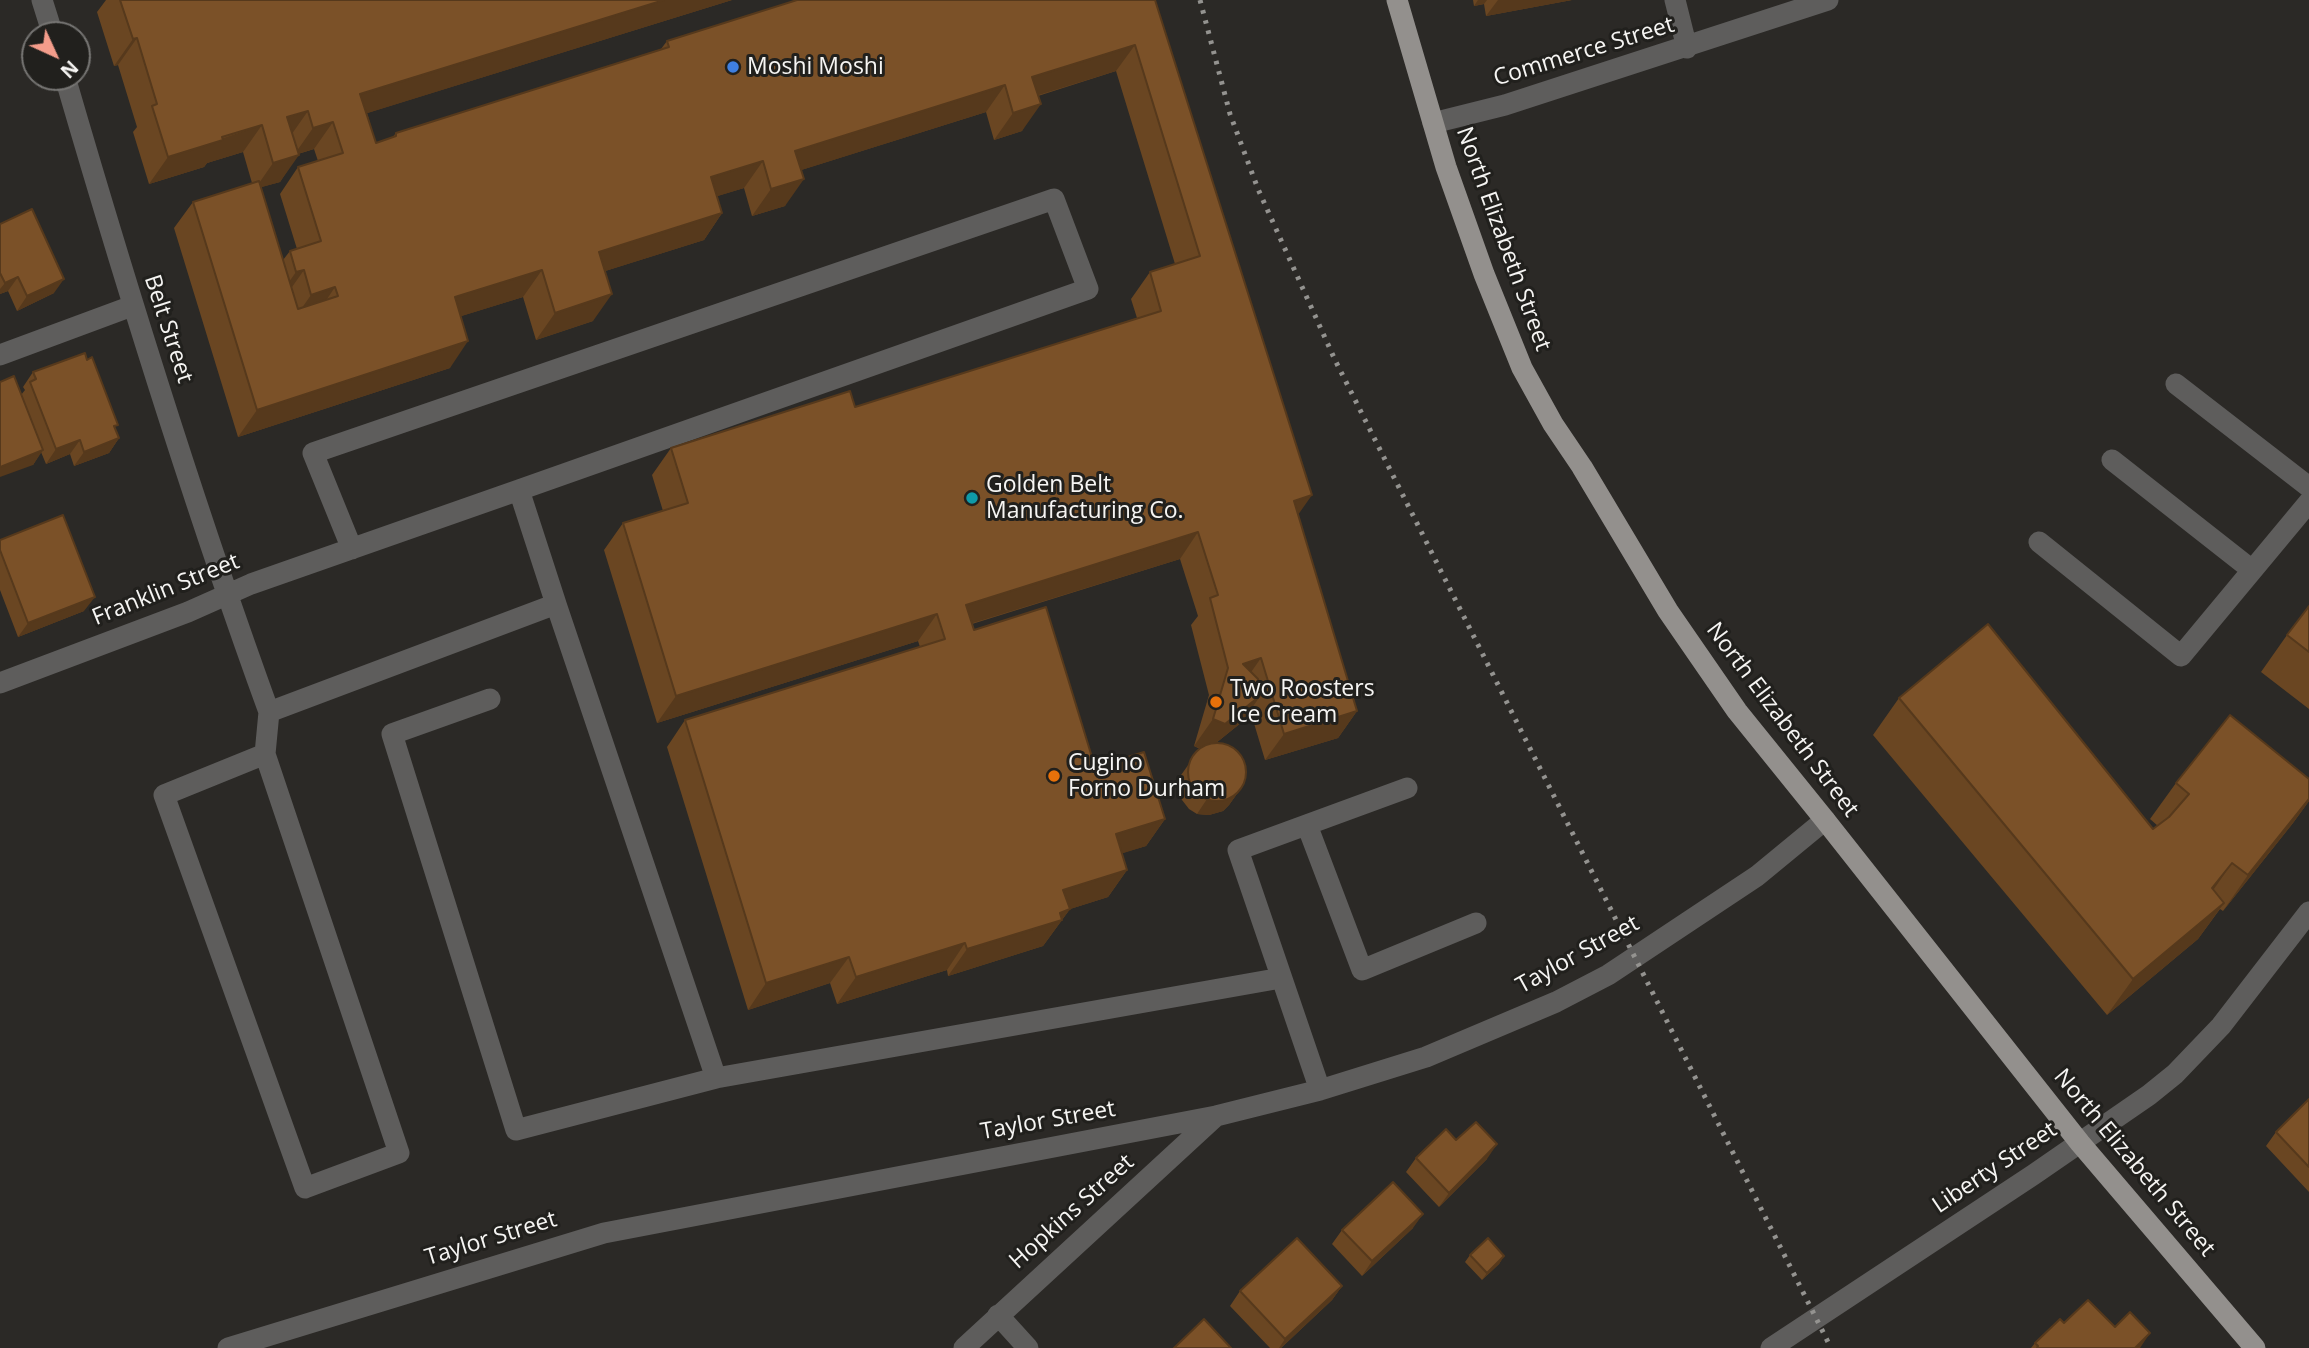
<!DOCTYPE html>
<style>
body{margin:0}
#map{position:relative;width:2309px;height:1348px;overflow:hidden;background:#2b2926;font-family:"Open Sans",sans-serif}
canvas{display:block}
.north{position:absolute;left:21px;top:21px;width:70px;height:70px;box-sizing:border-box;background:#21201d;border:2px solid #767573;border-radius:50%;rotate:135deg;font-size:19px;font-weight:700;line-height:28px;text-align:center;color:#f6f5f3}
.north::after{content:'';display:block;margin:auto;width:24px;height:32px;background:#f49d8b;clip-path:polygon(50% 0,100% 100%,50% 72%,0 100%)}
</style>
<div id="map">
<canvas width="2309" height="1348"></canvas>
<div class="north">N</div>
</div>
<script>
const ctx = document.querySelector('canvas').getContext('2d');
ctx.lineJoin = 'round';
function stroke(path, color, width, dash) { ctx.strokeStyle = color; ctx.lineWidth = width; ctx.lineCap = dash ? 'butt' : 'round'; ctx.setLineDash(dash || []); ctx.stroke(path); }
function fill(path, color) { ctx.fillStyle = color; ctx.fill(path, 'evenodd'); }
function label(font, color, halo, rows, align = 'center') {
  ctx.font = font + ' "Open Sans",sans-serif'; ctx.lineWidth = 6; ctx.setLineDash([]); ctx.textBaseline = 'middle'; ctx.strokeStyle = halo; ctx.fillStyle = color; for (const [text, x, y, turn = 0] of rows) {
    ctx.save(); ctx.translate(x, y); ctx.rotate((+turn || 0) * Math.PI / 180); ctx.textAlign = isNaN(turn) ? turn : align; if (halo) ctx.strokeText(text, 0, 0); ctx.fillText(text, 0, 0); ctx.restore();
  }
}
stroke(new Path2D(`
 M42 0 53 35
 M1675 0 1687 48
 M65 77C127 290 193 503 269 712
 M1433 123 1505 105 1828 0
 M0 355 132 306
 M2176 384 2309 487
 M2112 460 2252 570
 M2039 542 2181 656 2309 502
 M556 604 716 1078
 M0 683 188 612 251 584 519 490
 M490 699 392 734 516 1130 716 1078 1281 978
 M265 754 164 795 305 1188 399 1153 265 754 269 712 556 604 519 490 1088 289 1054 199 313 453 352 549
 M1307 825 1362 970 1476 923
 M1320 1090 1238 850 1407 788
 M998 1315 1028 1348
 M228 1348 604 1233 1216 1116 1320 1090 1426 1057 1556 1002 1608 975 1757 876 1825 820
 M964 1348 1216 1116
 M1771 1348 2033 1175 2149 1095 2175 1074 2221 1026 2309 912`), '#5e5d5c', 21);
stroke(new Path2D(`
 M1397 0 1446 167 1484 274 1522 368 1553 424 1582 467 1668 611 1737 711 1825 820 2080 1143 2255 1348`), '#93908d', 21);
stroke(new Path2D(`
 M1200 0 1230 114 1258 189 1335 360 1831 1348`), '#949390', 5, [3.5, 7]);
fill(new Path2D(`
 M106 0H732L367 113 376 143 392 138 396 133 661 49 667 41 1155 0 1298 514 1357 711 1338 738 1265 760 1250 710 1242 722 1216 743 1239 791 1229 805 1223 811 1209 815 1197 814 1189 809 1182 800 1178 790 1179 778 1198 751 1200 749 1194 746 1209 695 1191 625 1198 616 1180 559 972 624 974 630 1095 767 1165 819 1146 846 1122 853 1127 870 1108 897 1070 909 1043 946 948 976 947 970 837 1004 830 983 748 1010 667 747 685 720 920 647 918 641 657 723 604 550 623 523 663 511 652 475 671 448 855 407 1137 318 1131 299 1150 272 1175 264 1116 71 1038 96 1022 131 994 140 986 112 801 170 785 206 752 216 744 188 717 196 722 213 704 240 605 271 593 321 536 340 523 297 461 316 450 368 238 437 174 228 193 202 252 183 243 152 207 163 204 167 149 184 133 132 137 127 118 65 114 66 97 12ZM314 149 318 161 298 167 280 194 297 249 290 251 283 260 261 187 280 182 298 154Z
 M1473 0H1572L1486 16 1484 4 1474 6Z
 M0 224 54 293 17 311 8 291 0 294Z
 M33 372 115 429 119 438 109 453 74 466 70 454 46 464 41 452 33 465 21 395 25 390 23 387Z
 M0 540 84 611 18 637 0 590Z
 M2309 606V709L2261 672 2287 635Z
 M1899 698 2153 829 2158 826 2150 819 2176 783 2309 779V801L2293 823 2223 911 2220 909 2198 939 2107 1015 1873 735Z
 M2309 1099V1192L2266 1146 2276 1132Z
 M1456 1140 1487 1159 1439 1207 1406 1172 1416 1158Z
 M1413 1228 1362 1276 1332 1244 1342 1230Z
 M1470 1255 1504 1256 1499 1264 1482 1280 1465 1262Z
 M1342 1286 1332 1300 1281 1348H1270L1230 1306 1240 1291Z
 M2115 1327 2140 1348H2031L2035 1343Z`), '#6a4622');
fill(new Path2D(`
 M664 0H732L342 121 360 94Z
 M1478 0H1487L1484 4 1474 6Z
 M1498 0H1572L1486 16Z
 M137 38 118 65 114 66 133 39Z
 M1135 45 1116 71 1013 103 1032 77Z
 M1005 85 986 112 776 178 795 151Z
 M1041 104 1022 131 994 140 1013 113Z
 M308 111 289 138 287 117Z
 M333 122 314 149 294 155 313 128Z
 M262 125 243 152 207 163 204 167 149 184 168 157Z
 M299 155 280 182 255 189 273 163Z
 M763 161 744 188 692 204 711 177Z
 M804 179 785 206 752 216 771 189Z
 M722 213 704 240 580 279 599 252Z
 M304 270 285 297 277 299 296 272Z
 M542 270 523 297 436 324 455 297Z
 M18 277 8 291 0 294V289L5 283Z
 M64 279 54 293 17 311 27 296Z
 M335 287 317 314 292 322 311 295Z
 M612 294 593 321 536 340 555 313Z
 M468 341 450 368 238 437 257 410Z
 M119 438 109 453 74 466 84 452Z
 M80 440 70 454 46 464 56 449Z
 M43 450 33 465 0 477V467Z
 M1312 495 1293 522 1294 501Z
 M1198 532 1180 559 947 631 966 605Z
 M95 597 84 611 18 637 28 623Z
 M937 614 918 641 657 723 676 696Z
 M1261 658 1242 685 1243 664Z
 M1261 695 1242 722 1206 751 1194 746 1213 719Z
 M1357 711 1338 738 1265 760 1284 734Z
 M1239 791 1229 805 1223 811 1209 815 1197 814 1207 799Z
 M2309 799V801L2293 823 2223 911 2248 875Z
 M1165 819 1146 846 1098 861 1116 834Z
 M2232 863 2207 899 2212 888Z
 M1127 870 1108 897 1045 917 1063 890Z
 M2224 903 2198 939 2107 1015 2133 979Z
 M1070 909 1043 946 948 976 967 949Z
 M965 943 947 970 837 1004 856 977Z
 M849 957 830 983 748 1010 766 983Z
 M1497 1144 1487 1159 1439 1207 1449 1193Z
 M1423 1214 1413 1228 1362 1276 1372 1261Z
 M1504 1256 1499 1264 1482 1280 1487 1273Z
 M1342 1286 1332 1300 1281 1348H1279L1285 1339Z
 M2150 1333 2140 1348H2135Z`), '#56391c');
const building = new Path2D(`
 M120 0H664L360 94 376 143 396 136V133L669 47 667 41 797 0H1155L1312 495 1294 501 1357 711 1284 734 1261 658 1243 664 1258 679 1261 695 1225 724 1213 719 1228 668 1210 598 1218 595 1198 532 966 605 974 630 1046 607 1095 767 1144 752 1165 819 1116 834 1127 870 1063 890 1070 909 1060 913 1062 920 967 949 965 943 856 977 849 957 766 983 685 720 945 639 937 614 676 696 623 523 688 503 671 448 850 391 855 407 1161 311 1150 272 1200 256 1135 45 1032 77 1041 104 1013 113 1005 85 795 151 804 179 771 189 763 161 711 177 722 213 599 252 612 294 555 313 542 270 455 297 468 341 257 410 193 202 259 181 298 309 338 296 335 287 311 295 304 270 296 272 290 251 321 241 298 167 343 153 333 122 313 128 308 111 287 117 299 155 273 163 262 125 222 137 223 140 168 157 152 106 157 104 137 38 133 39Z
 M32 209 64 279 27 296 18 277 5 283 0 273V224Z
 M85 353 87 360 92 357 118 425 114 426 119 438 84 452 80 440 56 449 30 382 36 379 33 372Z
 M14 376 43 450 0 467V382Z
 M63 515 95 597 28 623 0 550V540Z
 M2309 606V652L2287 635Z
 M1988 624 2153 829 2169 817 2189 794 2176 783 2230 715 2309 779V799L2248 875 2232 863 2212 888 2224 903 2133 979 1899 698Z
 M1188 772a29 29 0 1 1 58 0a29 29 0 1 1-58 0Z
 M2309 1099V1167L2276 1132Z
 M1476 1122 1497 1144 1449 1193 1416 1158 1446 1129 1456 1140Z
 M1393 1182 1423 1214 1372 1261 1342 1230Z
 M1297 1238 1342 1286 1285 1339 1240 1291Z
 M1488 1238 1504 1256 1487 1273 1470 1255Z
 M2088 1300 2115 1327 2130 1312 2150 1333 2135 1348H2037L2038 1346 2035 1343 2060 1319 2064 1323Z
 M1204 1319 1231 1348H1174Z`);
fill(building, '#7b5128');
stroke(building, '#56391c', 2);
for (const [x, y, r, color] of [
 [733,67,7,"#3f7fe0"],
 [972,498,7,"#0f9aa8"],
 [1216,702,7,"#e8710a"],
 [1054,776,7,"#e8710a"]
]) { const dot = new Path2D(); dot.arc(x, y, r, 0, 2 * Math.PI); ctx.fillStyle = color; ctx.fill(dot); stroke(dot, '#21201d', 2.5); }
label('23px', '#f6f5f3', '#21201d', [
 ["Commerce Street",1584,52,-17],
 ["North Elizabeth Street",1503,239,70],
 ["Belt Street",168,329,72],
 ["Franklin Street",166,590,-22],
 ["North Elizabeth Street",1782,720,53],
 ["Taylor Street",1578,955,-29],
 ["Taylor Street",1048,1121,-10],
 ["North Elizabeth Street",2134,1163,50],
 ["Liberty Street",1995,1168,-34],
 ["Hopkins Street",1072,1212,-42],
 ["Taylor Street",491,1239,-17]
]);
label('23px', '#f6f5f3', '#21201d', [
 ["Moshi Moshi",747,67],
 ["Golden Belt",986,485],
 ["Manufacturing Co.",986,511],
 ["Two Roosters",1230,689],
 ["Ice Cream",1230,715],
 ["Cugino",1068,763],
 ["Forno Durham",1068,789]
], 'left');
</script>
